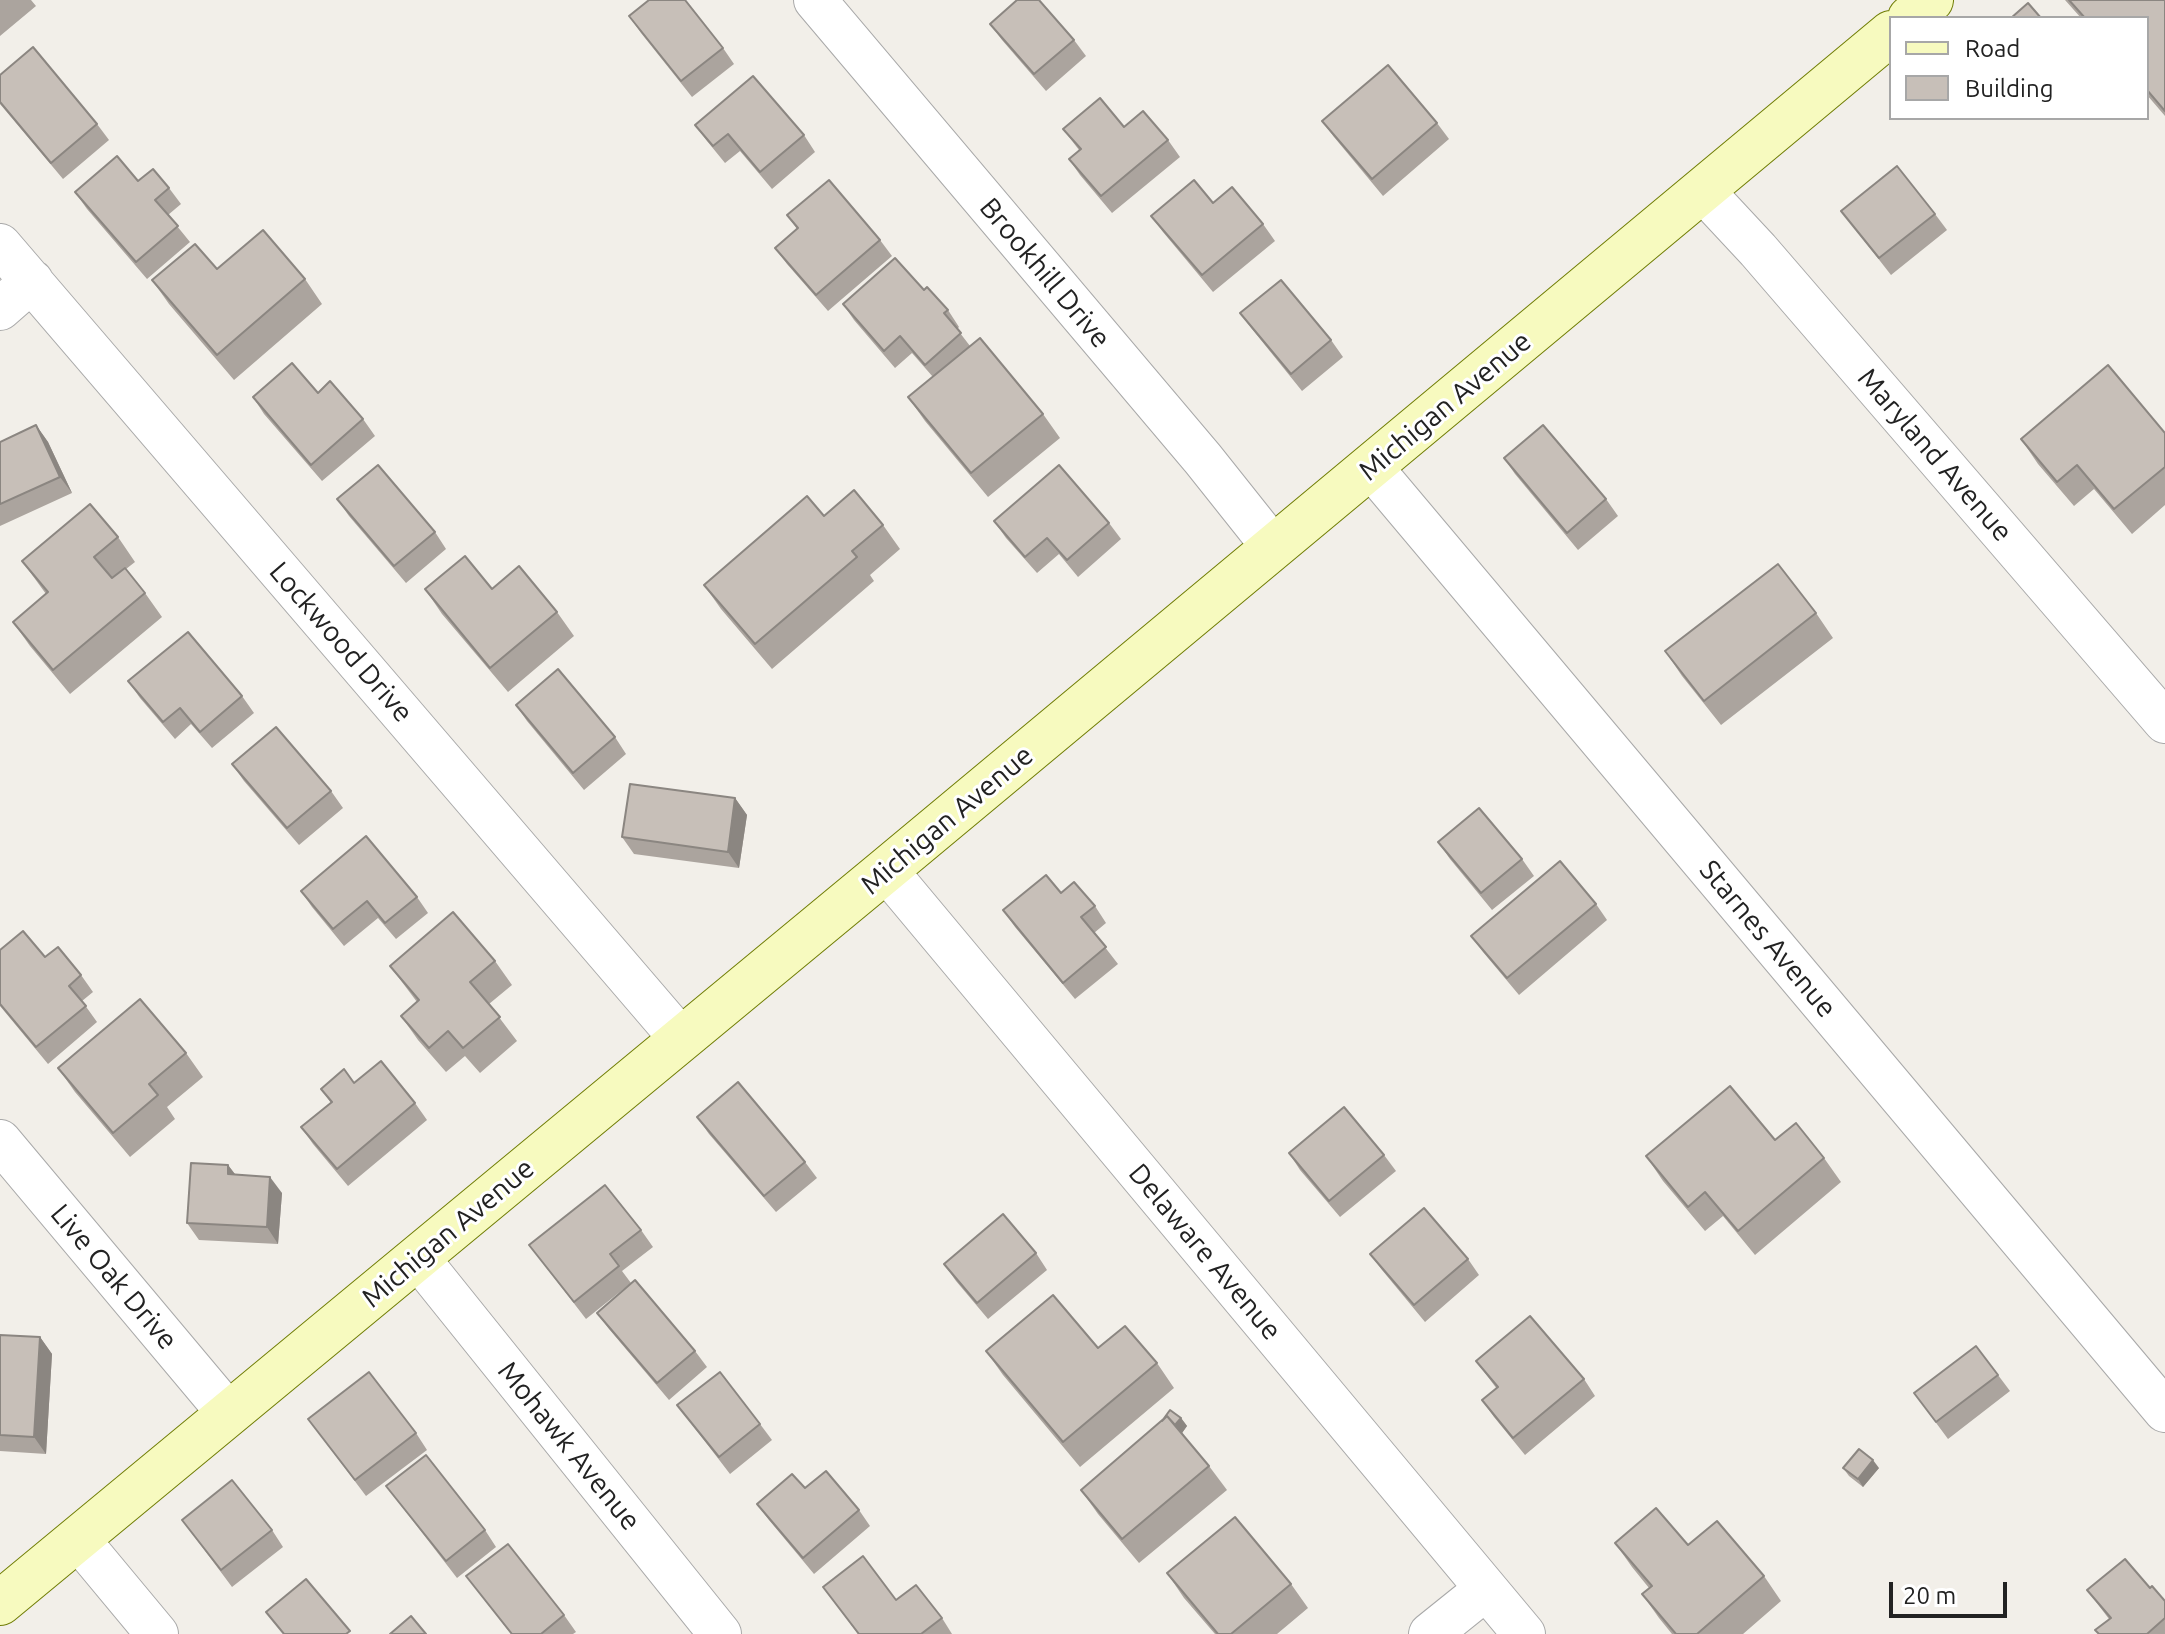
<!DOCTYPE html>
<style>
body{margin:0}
#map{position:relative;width:2165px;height:1634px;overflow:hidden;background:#f2efe9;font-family:Ubuntu,sans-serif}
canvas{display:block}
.legend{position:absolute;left:1889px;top:16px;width:260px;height:104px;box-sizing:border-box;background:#fff;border:2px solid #a7a7a7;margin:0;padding:10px 14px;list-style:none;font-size:24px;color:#222}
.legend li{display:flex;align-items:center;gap:16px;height:40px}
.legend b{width:40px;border:2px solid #a7a7a7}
.scale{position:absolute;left:1889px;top:1582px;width:118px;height:36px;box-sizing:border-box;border:4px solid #222;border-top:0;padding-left:10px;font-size:24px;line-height:28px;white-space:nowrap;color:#222;-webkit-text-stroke:6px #fff;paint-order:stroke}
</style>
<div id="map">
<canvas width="2165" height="1634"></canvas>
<ul class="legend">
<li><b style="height:10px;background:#f7fabf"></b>Road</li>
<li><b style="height:22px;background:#c7bfb8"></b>Building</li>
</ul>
<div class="scale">20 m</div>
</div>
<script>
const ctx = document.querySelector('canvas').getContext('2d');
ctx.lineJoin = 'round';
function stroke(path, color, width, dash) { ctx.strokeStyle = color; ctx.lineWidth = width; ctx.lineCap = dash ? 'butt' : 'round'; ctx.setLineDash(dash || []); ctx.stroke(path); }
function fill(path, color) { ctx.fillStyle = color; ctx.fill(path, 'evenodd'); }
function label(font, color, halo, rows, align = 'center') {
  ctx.font = font + ' Ubuntu,sans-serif'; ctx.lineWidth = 6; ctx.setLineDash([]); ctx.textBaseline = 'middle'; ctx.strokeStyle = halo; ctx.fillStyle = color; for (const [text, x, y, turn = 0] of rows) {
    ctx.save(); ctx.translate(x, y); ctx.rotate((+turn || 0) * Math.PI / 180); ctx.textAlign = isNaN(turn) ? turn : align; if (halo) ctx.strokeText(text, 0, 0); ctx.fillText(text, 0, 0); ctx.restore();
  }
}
const street = new Path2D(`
 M815 0 1203 459 1273 547
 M1703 191 1758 250 2165 722
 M0 245 681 1039
 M0 309 32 281
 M1371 467 2165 1411
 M886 870 1524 1634
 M0 1141 229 1414
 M418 1258 720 1634
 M78 1539 157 1634
 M1430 1634 1486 1589`);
const secondary = new Path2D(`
 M1910 18 1931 0
 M0 1603 886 870 1891 33`);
stroke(street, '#a9a9a9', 44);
stroke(secondary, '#707d05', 46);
stroke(street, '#fff', 42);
stroke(secondary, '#f7fabf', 44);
fill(new Path2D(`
 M0 0H31L36 6 0 36Z
 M2065 0H2165V116L2147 95V18H2081Z
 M629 16 723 48 734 64 692 97 641 33Z
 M990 24 1074 40 1086 56 1046 91 1002 40Z
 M0 75 97 124 109 140 63 179 0 104Z
 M1322 121 1437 123 1449 139 1383 196 1334 137Z
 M695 125 804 135 815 152 772 189 740 151 725 163 707 141Z
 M1124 127 1168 140 1180 157 1112 213 1080 175 1069 159 1079 150 1063 129Z
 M138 181 169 188 181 204 168 215 190 242 147 279 87 209 75 192Z
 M1841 211 1935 214 1947 230 1891 275Z
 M787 215 880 240 892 256 828 311 787 264 775 248 797 229Z
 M1151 216 1263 224 1275 241 1213 292 1163 232Z
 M217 269 305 279 322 304 234 380 169 304 152 280Z
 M924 290 948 310 959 327 957 329 970 346 1043 414 1060 438 988 497 925 421 908 397 933 377 912 353 895 368 854 320 843 304Z
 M1240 313 1331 340 1343 357 1302 391 1252 329Z
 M318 393 363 419 375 436 322 481 264 414 253 397Z
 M36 425 48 442 72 493 0 526V442Z
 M2165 433V505L2132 534 2094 489 2074 506 2038 464 2021 439Z
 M1504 458 1606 499 1618 516 1578 550 1515 474Z
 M337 499 435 532 446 549 406 583 349 516Z
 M824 516 883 525 900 549 870 575 874 581 772 669 721 609 704 585Z
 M994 521 1109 523 1121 539 1078 577 1059 554 1037 573 1006 538Z
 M118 537 135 562 126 569 145 593 162 617 70 694 30 646 13 622 46 594 22 561Z
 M425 589H492L557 612 574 636 508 692 442 614Z
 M1816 613 1833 638 1721 725 1682 676 1665 651Z
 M128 681 242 696 254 713 212 748 191 724 175 739 140 698Z
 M516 705 615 737 626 754 584 790 527 721Z
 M232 764 331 791 343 808 299 845 244 781Z
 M735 798 747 815 739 868 634 854 622 837Z
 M1438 842 1522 859 1534 876 1492 910 1450 859Z
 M301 891 417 897 428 913 396 939 378 918 344 946 312 907Z
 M1061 893 1095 906 1106 923 1094 933 1118 964 1075 999 1015 927 1003 910Z
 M1596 904 1607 920 1519 995 1483 952 1471 936Z
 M0 950 45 957 81 975 93 992 82 1001 97 1022 48 1064 0 1006Z
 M495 961 512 985 489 1004 517 1041 480 1073 465 1056 446 1072 418 1040 401 1016 417 1002 390 966Z
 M186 1053 203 1077 167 1107 175 1119 130 1157 75 1092 58 1068Z
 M354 1083 415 1103 427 1120 348 1186 313 1144 301 1127 331 1103 321 1089Z
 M697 1117 805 1162 817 1178 776 1212 709 1134Z
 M1775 1140 1824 1158 1841 1182 1755 1255 1723 1216 1705 1231 1663 1181 1646 1156Z
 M1289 1153 1384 1155 1396 1171 1340 1217 1300 1170Z
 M228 1165 235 1174 282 1193 278 1244 199 1240 187 1223Z
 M641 1230 653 1247 622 1271 631 1283 586 1319 529 1245Z
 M1036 1253 1047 1270 988 1319 956 1281 944 1264Z
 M1370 1254 1468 1259 1479 1275 1425 1322 1382 1270Z
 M597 1313 695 1351 707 1367 669 1400 609 1329Z
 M0 1335 40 1337 52 1354 46 1454 0 1451Z
 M1098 1348 1157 1363 1174 1388 1080 1467 1003 1375 986 1351Z
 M1476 1361 1584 1379 1595 1396 1525 1455 1494 1417 1482 1400 1497 1389Z
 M1998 1375 2010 1391 1948 1439 1914 1393Z
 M677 1405 760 1424 772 1440 730 1474Z
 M1181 1418 1187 1426 1182 1433 1209 1466 1227 1490 1139 1563 1098 1514 1081 1490Z
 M308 1419 416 1433 427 1450 366 1496Z
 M1843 1468H1879L1863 1487 1849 1476Z
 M386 1486 485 1530 496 1547 457 1578Z
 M757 1504 859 1510 870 1526 814 1574 769 1520Z
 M182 1520 272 1530 283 1547 232 1587Z
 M1615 1543 1688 1545 1764 1576 1781 1601 1743 1634H1672L1659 1618 1642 1594 1649 1588 1632 1567Z
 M1167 1573 1291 1584 1308 1608 1277 1634H1215L1184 1598Z
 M466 1576 564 1615 576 1632 573 1634H511Z
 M823 1587 896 1600 942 1618 952 1634H858Z
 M2150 1588 2165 1601V1634H2098L2109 1619 2087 1590Z`), '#aba49e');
fill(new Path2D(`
 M36 425 48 442 72 493 60 477Z
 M735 798 747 815 739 868 728 852Z
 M228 1165 240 1181 228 1174Z
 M270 1177 282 1193 278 1244 267 1227Z
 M40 1337 52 1354 46 1454 34 1437Z
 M1181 1418 1187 1426 1177 1440 1171 1431Z
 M1873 1460 1879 1468 1863 1487 1858 1479Z`), '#8b8681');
const building = new Path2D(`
 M649 0H685L723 48 681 81 629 16Z
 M1017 0H1039L1074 40 1034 74 990 24Z
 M2069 0H2165V111L2147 90V18H2085Z
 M2028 3 2041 18H2011Z
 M33 47 97 124 51 163 0 102V75Z
 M1388 65 1437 123 1372 179 1322 121Z
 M753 76 804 135 760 172 728 134 713 146 695 125Z
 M1100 98 1124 127 1143 111 1168 140 1101 196 1069 159 1081 149 1063 129Z
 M117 156 138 181 153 169 169 188 155 200 178 226 136 262 75 192Z
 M1897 166 1935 214 1879 258 1841 211Z
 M829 180 880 240 816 295 775 248 798 228 787 215Z
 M1194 180 1213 203 1232 187 1263 224 1202 275 1151 216Z
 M263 230 305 279 217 355 152 280 195 244 217 269Z
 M895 258 924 290 927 287 948 310 944 313 961 333 925 365 900 336 884 351 843 304Z
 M1281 280 1331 340 1291 374 1240 313Z
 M980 338 1043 414 971 473 908 397Z
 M292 363 318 393 330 381 363 419 311 465 253 397Z
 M2108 365 2165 433V467L2114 509 2077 465 2057 482 2021 439Z
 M36 425 60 477 0 504V442Z
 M1543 425 1606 499 1567 533 1504 458Z
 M378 465 435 532 394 566 337 499Z
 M1059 465 1109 523 1067 560 1047 538 1025 557 994 521Z
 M854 490 883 525 852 551 857 557 755 644 704 585 807 496 824 516Z
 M90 504 118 537 94 557 112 578 125 568 145 593 53 670 13 622 48 592 22 561Z
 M465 556 492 589 519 566 557 612 490 668 425 589Z
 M1778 564 1816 613 1704 701 1665 651Z
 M188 632 242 696 200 732 180 708 163 722 128 681Z
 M558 669 615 737 573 773 516 705Z
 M276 727 331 791 287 828 232 764Z
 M630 784 735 798 728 852 622 837Z
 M1479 808 1522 859 1481 893 1438 842Z
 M366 836 417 897 385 923 367 901 333 929 301 891Z
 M1560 861 1596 904 1507 978 1471 936Z
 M1046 875 1061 893 1074 882 1095 906 1081 917 1106 947 1063 983 1003 910Z
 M453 912 495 961 470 982 500 1017 463 1048 448 1031 429 1048 401 1016 419 1000 390 966Z
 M23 931 45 957 58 947 81 975 69 986 86 1006 36 1047 0 1004V950Z
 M140 999 186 1053 149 1084 158 1095 113 1133 58 1068Z
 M381 1061 415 1103 337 1169 301 1127 332 1102 321 1089 344 1069 354 1083Z
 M738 1082 805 1162 764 1196 697 1117Z
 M1730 1086 1775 1140 1796 1123 1824 1158 1738 1231 1705 1192 1688 1207 1646 1156Z
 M1344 1107 1384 1155 1329 1201 1289 1153Z
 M191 1163 228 1165V1174L270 1177 267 1227 187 1223Z
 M605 1185 641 1230 610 1254 619 1266 574 1302 529 1245Z
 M1424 1208 1468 1259 1414 1305 1370 1254Z
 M1003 1214 1036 1253 977 1303 944 1264Z
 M635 1280 695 1351 657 1383 597 1313Z
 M1053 1295 1098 1348 1125 1326 1157 1363 1063 1442 986 1351Z
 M1530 1316 1584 1379 1513 1438 1482 1400 1498 1387 1476 1361Z
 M0 1335 40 1337 34 1437 0 1435Z
 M1976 1346 1998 1375 1936 1422 1914 1393Z
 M369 1372 416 1433 355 1480 308 1419Z
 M720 1372 760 1424 719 1457 677 1405Z
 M1170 1410 1181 1418 1175 1425 1167 1416 1162 1421Z
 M1167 1416 1209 1466 1122 1539 1081 1490Z
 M1859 1449 1873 1460 1858 1479 1843 1468Z
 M426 1455 485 1530 446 1561 386 1486Z
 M826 1471 859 1510 803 1558 757 1504 792 1474 805 1488Z
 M232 1480 272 1530 221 1570 182 1520Z
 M1656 1508 1688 1545 1717 1521 1764 1576 1697 1634H1676L1642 1594 1652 1586 1615 1543Z
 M1235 1517 1291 1584 1231 1634H1218L1167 1573Z
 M508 1544 564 1615 541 1634H512L466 1576Z
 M863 1556 896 1600 916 1585 942 1618 921 1634H859L823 1587Z
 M2125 1559 2150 1588 2152 1586 2165 1601V1618L2147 1634H2099L2095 1630 2111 1618 2087 1590Z
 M306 1579 350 1631 346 1634H284L266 1612Z
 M411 1616 426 1634H390Z`);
fill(building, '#c7bfb8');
stroke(building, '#8b8681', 2);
label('28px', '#222', '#fff', [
 ["Brookhill Drive",1045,273,50],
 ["Michigan Avenue",1445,406,-40],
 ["Maryland Avenue",1935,455,49],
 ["Lockwood Drive",341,642,49],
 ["Michigan Avenue",947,820,-40],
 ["Starnes Avenue",1768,939,50],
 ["Michigan Avenue",448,1233,-40],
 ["Delaware Avenue",1205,1252,50],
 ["Live Oak Drive",114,1277,50],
 ["Mohawk Avenue",569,1446,51]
]);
</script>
